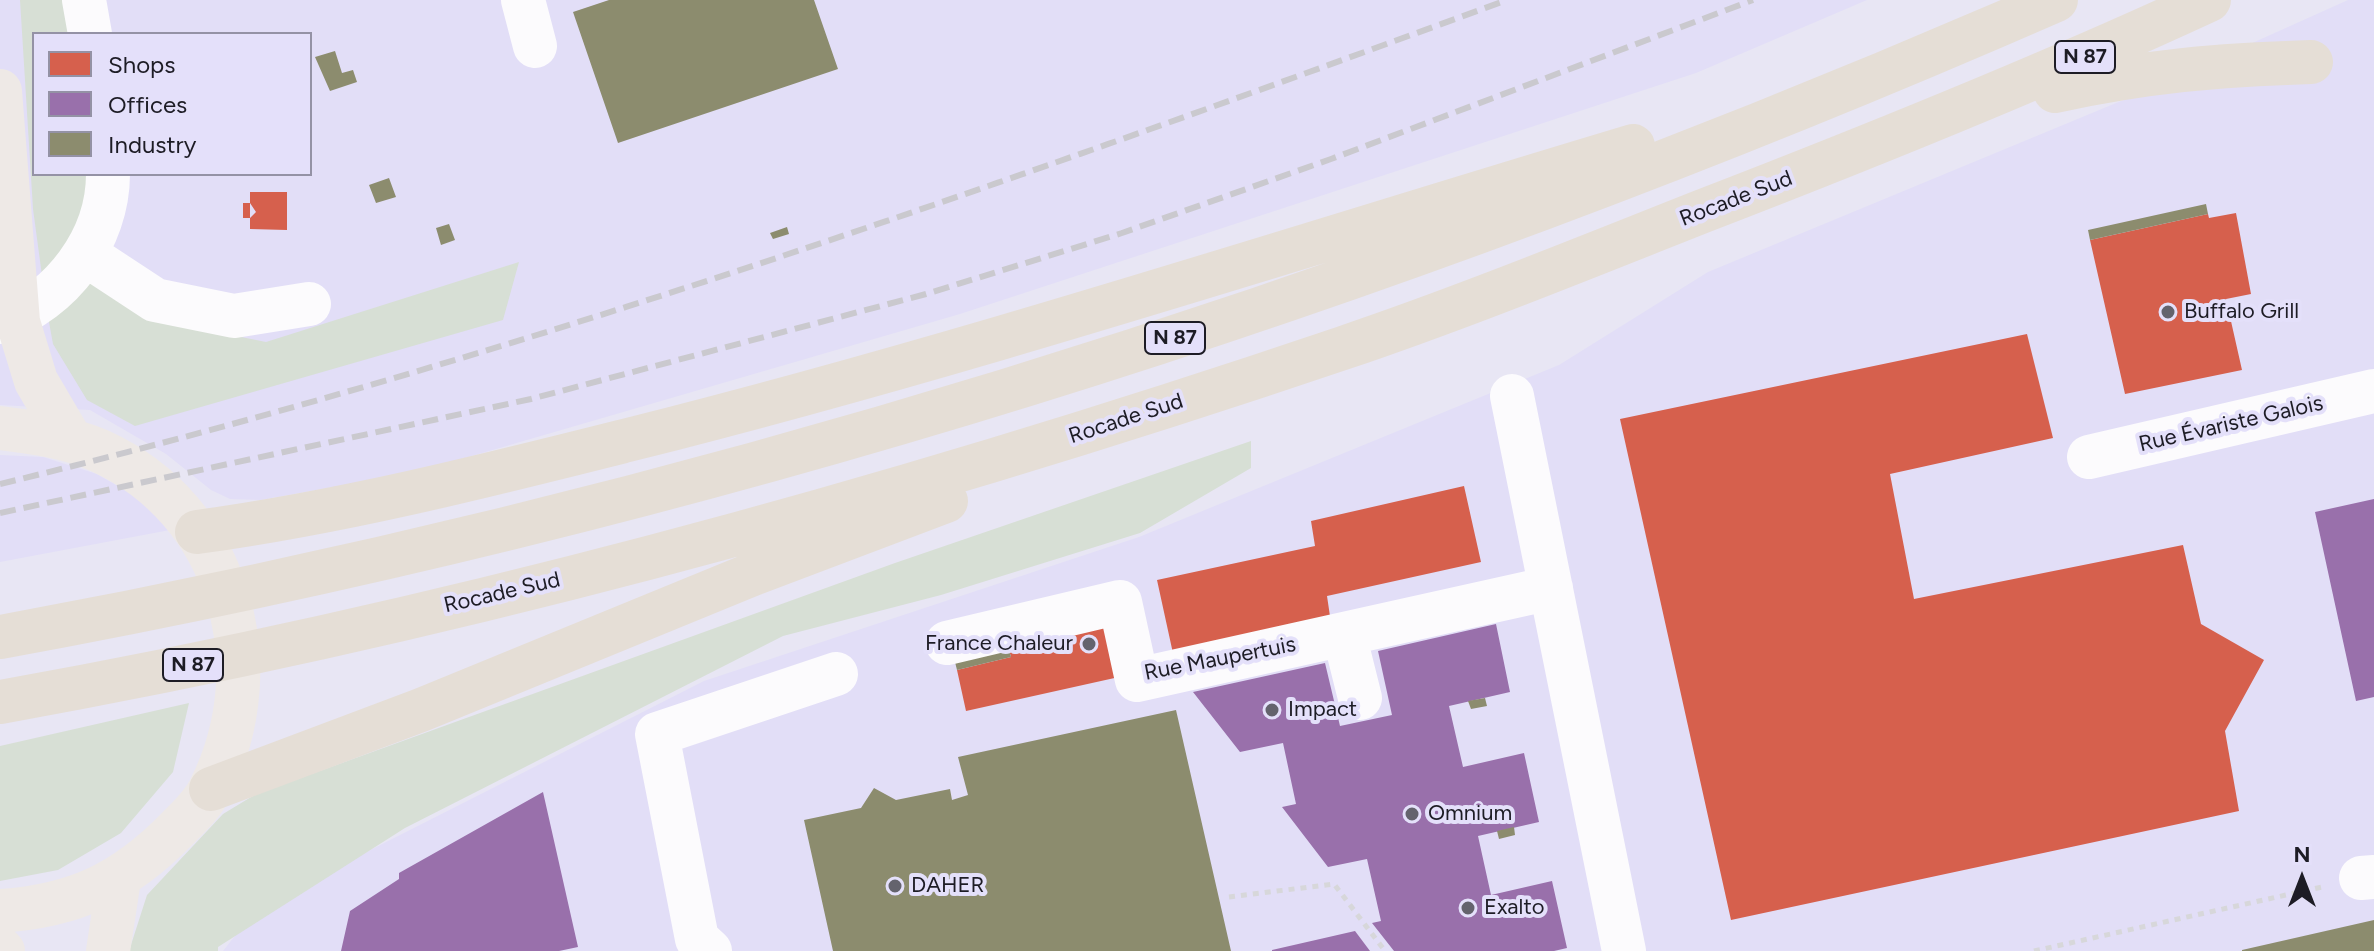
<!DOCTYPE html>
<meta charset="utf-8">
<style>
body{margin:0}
#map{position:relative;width:2374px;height:951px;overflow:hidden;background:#e8e6f4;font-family:Figtree,sans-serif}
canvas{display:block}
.legend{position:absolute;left:32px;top:32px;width:280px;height:144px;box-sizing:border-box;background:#e4e0fa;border:2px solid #9492a5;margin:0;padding:10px 14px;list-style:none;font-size:24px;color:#1d1c25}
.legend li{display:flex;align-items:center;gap:16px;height:40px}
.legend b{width:40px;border:2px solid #9492a5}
.north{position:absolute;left:2262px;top:839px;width:80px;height:80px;-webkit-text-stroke:6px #e4e0fa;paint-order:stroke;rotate:0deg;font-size:22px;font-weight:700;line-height:32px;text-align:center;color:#1d1c25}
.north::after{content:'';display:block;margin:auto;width:28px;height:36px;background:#1d1c25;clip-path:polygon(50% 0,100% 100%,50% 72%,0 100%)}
</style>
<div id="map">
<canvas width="2374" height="951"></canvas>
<ul class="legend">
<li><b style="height:22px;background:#d6604d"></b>Shops</li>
<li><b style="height:22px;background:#9970ab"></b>Offices</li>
<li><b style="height:22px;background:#8c8c6e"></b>Industry</li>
</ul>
<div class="north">N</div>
</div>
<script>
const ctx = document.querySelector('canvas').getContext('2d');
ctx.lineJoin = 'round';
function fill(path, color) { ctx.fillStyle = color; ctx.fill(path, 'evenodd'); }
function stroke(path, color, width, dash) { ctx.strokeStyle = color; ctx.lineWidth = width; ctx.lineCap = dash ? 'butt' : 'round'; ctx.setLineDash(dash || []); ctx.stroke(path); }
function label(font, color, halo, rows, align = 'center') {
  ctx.font = font + ' Figtree,sans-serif'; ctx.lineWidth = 8; ctx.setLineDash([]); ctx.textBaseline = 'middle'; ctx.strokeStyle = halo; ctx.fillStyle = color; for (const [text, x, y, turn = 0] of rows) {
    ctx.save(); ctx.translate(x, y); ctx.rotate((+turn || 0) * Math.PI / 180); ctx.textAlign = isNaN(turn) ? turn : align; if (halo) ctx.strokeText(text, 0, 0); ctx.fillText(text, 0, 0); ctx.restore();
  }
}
fill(new Path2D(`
 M0 0H1867L1696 73 960 314 417 472 261 500 230 499 211 490 166 454 90 410 0 405ZM34 34H310V174H34Z
 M2348 0H2374V951H223L242 927 327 872 704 681 1139 537 1559 365 1708 272 2150 89Z
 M0 455 43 457 97 474 146 502 170 530 0 562Z`), '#e2def7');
fill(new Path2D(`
 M20 0H73L79 34H34V174H95V195L43 283 33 209Z
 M519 262 503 320 135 426 87 400 53 344 47 311 93 277 177 324 266 342Z
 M1251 441V468L1140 533 941 595 783 636 405 828 218 947V951H129L147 895 223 814 256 794 895 563Z
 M189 703 173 772 121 833 58 870 0 881V746Z`), '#d7dfd5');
fill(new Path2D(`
 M250 192H287V230L250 229V218L256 212 250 203V218H243V203H250Z
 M2236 213 2251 294 2226 299 2242 370 2125 394 2090 240 2208 214 2209 218Z
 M2027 334 2053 438 1890 474 1914 599 2183 545 2201 624 2264 660 2225 731 2239 811 1731 920 1620 419Z
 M1464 486 1481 562 1327 596 1331 623 1174 658 1157 580 1315 546 1311 521Z
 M1107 624 1119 677 966 711 957 670 1011 657 1008 646Z`), '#d6604d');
fill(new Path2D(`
 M2374 499V697L2356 701 2315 512Z
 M1496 624 1510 692 1449 706 1463 767 1524 753 1539 822 1478 836 1491 895 1552 881 1567 948 1554 951H1394L1372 923 1381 921 1367 859 1328 867 1282 807 1296 804 1283 743 1240 752 1193 692 1325 663 1340 726 1392 715 1378 651Z
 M543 792 578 947 559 951H341L350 911 399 879V873Z
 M1355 931 1370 951H1272V950Z`), '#9970ab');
fill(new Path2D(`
 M609 0H814L838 69 618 143 573 12Z
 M335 51 342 73 353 70 357 82 330 91 315 57Z
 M389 178 396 197 376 203 369 185Z
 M2206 204 2208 214 2090 240 2088 230Z
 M449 224 455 240 441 245 436 228Z
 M787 227 789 234 773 239 770 233Z
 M1008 646 1011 657 957 670 954 658Z
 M1485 698 1487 706 1471 709 1468 701Z
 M1176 710 1231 951H833L804 820 861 808 874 788 896 800 950 789 952 800 968 795 958 757Z
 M1514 827 1515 835 1499 839 1497 831Z
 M2374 920V951H2242V950Z`), '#8c8c6e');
stroke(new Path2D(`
 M1229 897 1334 884 1385 951
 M2034 951 2322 887`), '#d7d7da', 5, [6, 6]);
stroke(new Path2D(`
 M84 0 90 34
 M523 0 535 46
 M85 254 155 300 234 316 309 304
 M0 322C62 301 108 239 108 174
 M1512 396 1624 951
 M2089 457 2374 391
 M1344 634 1360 698
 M947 643 1120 602 1137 680 1551 588
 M2361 878 2374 877
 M710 951 697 939 657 734 836 674`), '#fcfbfd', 44);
stroke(new Path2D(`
 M0 91 18 322 36 381 70 439
 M0 428C35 432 68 437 100 451 229 510 272 664 211 787 204 803 189 817 177 829 124 883 75 906 0 911
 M0 948 3 951
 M108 951 119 879`), '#eee9e6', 44);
stroke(new Path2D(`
 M2055 91C2146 71 2218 65 2311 62
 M197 532C343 512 485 476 628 440 967 355 1299 246 1633 146
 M0 637C708 508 1397 288 2056 0
 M0 702C454 621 906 496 1343 348 1464 307 1584 258 1703 211 1874 145 2043 77 2209 0
 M211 789 421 710 753 574 946 501`), '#e5ded6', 44);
stroke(new Path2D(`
 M0 484C513 360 1012 181 1507 0
 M0 513 531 399 926 294 1122 233 1331 159 1753 0`), '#cac9ce', 6, [16, 8]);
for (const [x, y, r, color] of [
 [2168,312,8,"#64636d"],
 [1089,644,8,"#64636d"],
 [1272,710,8,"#64636d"],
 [1412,814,8,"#64636d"],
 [895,886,8,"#64636d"],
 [1468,908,8,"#64636d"]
]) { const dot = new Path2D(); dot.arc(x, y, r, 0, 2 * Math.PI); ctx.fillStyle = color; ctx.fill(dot); stroke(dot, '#e4e0fa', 3); }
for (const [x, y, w] of [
 [2085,57,60],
 [1175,338,60],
 [193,665,60]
]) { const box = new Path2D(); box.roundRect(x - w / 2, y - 16, w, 32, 6); ctx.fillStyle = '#e4e0fa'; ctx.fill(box); stroke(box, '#1d1c25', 2); }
label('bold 20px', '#1d1c25', null, [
 ["N 87",2085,57],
 ["N 87",1175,338],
 ["N 87",193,665]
]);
label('22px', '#1d1c25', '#e4e0fa', [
 ["Rocade Sud",1736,199,-21],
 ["Rocade Sud",1126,419,-18],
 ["Rue Évariste Galois",2231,424,-13],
 ["Rocade Sud",502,593,-13],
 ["Rue Maupertuis",1220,659,-11]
]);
label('22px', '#1d1c25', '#e4e0fa', [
 ["Buffalo Grill",2184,312],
 ["France Chaleur",1073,644,"right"],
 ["Impact",1288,710],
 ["Omnium",1428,814],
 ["DAHER",911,886],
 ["Exalto",1484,908]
], 'left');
</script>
